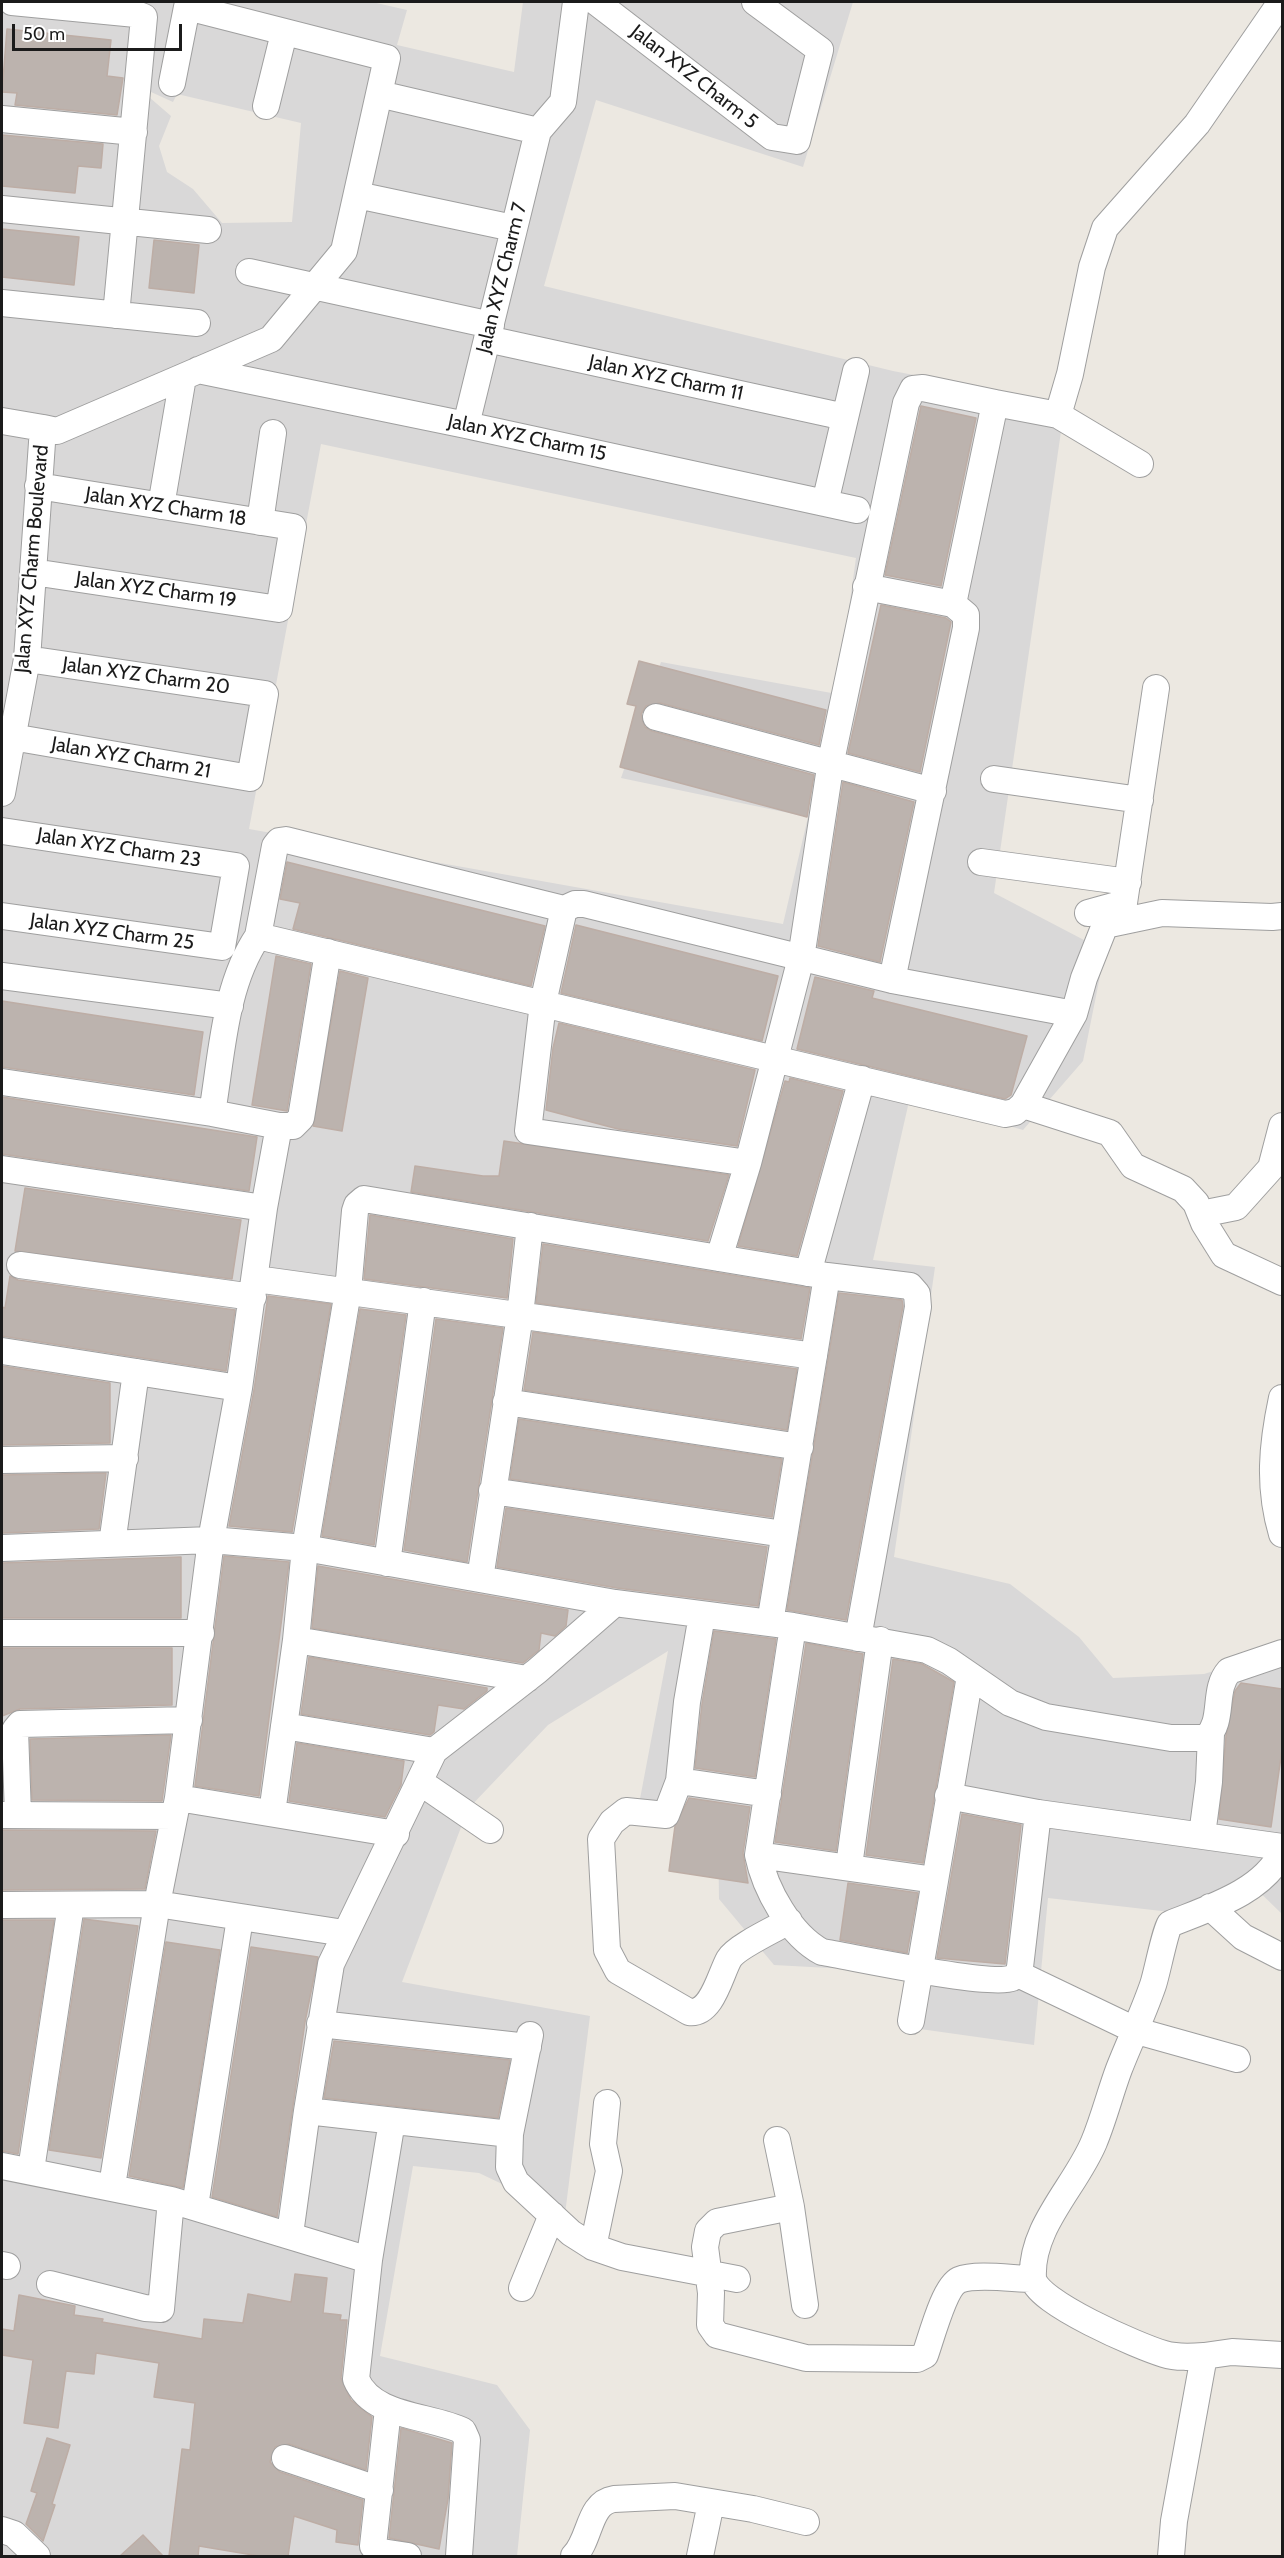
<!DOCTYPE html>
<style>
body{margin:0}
#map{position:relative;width:1284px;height:2558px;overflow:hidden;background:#ece8e1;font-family:Cabin,sans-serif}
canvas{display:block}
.frame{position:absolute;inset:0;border:3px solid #1b1b1b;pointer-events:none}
.scale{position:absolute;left:12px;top:24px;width:170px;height:27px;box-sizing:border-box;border:3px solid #1b1b1b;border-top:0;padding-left:8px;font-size:18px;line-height:21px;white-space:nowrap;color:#1b1b1b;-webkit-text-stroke:4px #fff;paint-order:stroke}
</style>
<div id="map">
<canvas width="1284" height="2558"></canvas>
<div class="frame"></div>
<div class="scale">50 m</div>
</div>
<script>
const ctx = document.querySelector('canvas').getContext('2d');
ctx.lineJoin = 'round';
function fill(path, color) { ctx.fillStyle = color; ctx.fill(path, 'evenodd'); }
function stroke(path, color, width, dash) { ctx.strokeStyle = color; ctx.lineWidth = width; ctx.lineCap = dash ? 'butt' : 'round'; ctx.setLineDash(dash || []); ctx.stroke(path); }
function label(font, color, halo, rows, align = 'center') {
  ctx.font = font + ' Cabin,sans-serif'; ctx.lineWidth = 4.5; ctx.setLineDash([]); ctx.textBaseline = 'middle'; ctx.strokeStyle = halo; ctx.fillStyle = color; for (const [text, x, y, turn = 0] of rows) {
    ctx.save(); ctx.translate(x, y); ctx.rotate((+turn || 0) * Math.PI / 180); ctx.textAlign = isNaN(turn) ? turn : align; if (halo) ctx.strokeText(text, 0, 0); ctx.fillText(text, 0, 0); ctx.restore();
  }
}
fill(new Path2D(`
 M2 2H372L407 10 397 45 514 72 523 2H853L803 167 596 100 544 286 893 371 1065 404 994 893 1105 951 1083 1061 1023 1130 910 1097 873 1260 935 1267 894 1557 1010 1584 1079 1637 1113 1678 1204 1674 1282 1650V1914L1243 1876 1179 1913 1048 1898 1034 2045 913 2028 921 1973 774 1965 719 1899 718 1825 636 1820 668 1651 548 1725 468 1809 402 1982 590 2016 565 2214 479 2173 413 2166 380 2356 497 2385 530 2430 517 2556H2ZM151 92 173 102 177 94 301 123 292 222 222 223 193 189 167 172 159 146 171 116 149 97ZM321 444 856 558 837 694 661 662 621 778 808 817 783 924 249 829Z`), '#d9d8d8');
const building = new Path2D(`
 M7 29 111 40 107 76 123 78 117 115 15 105 17 93 2 92Z
 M2 135 103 144 101 168 78 166 75 193 2 186Z
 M2 229 79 237 74 285 2 277Z
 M154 240 199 245 194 293 149 288Z
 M921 406 976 418 941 586 885 575Z
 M881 605 946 618 951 622 920 772 848 753Z
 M639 661 826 710 819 745 660 703 646 706 641 714 645 727 652 731 814 775 807 817 620 767 636 706 627 704Z
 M843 782 914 802 880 962 818 946Z
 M287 862 545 926 531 986 293 929 300 903 280 899Z
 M576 925 778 976 762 1041 561 993Z
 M276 956 311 964 287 1111 252 1105Z
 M340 971 368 978 342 1131 313 1126Z
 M815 977 874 991 872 998 1027 1036 1011 1095 1005 1099 797 1049Z
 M2 1001 203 1032 194 1095 2 1067Z
 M559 1023 755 1070 737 1146 618 1129 546 1110 553 1048Z
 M790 1078 843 1091 797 1256 738 1246 785 1081 789 1082Z
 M2 1097 257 1137 249 1191 2 1154Z
 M504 1141 729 1175 708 1241 411 1192 415 1166 483 1176H499Z
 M25 1188 241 1220 232 1279 15 1251Z
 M370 1215 513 1239 507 1298 364 1279Z
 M543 1244 810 1288 801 1339 536 1303Z
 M10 1276 18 1280 235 1310 226 1371 2 1336V1307L5 1308Z
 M839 1293 902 1300 903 1306 846 1620 787 1610Z
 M268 1296 331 1304 292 1532 229 1526 254 1390Z
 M360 1309 406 1315 374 1545 322 1536Z
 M436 1319 503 1328 467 1562 404 1550Z
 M533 1332 797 1369 787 1430 524 1390Z
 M2 1366 110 1383V1443L2 1445Z
 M519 1419 782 1459 772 1517 510 1479Z
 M106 1473 99 1529 2 1533V1475Z
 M506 1508 767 1547 758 1606 617 1588 497 1567Z
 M224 1556 289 1562 259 1796 195 1786Z
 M181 1557V1618H2V1563Z
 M318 1566 568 1610 566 1626 555 1636 541 1633 539 1650 523 1663 312 1628Z
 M714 1631 776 1639 755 1777 695 1768 702 1704Z
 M806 1643 863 1654 836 1851 775 1842Z
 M2 1648H172V1705L20 1709 2 1716Z
 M309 1657 487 1688V1691L464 1709 438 1705 434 1732 430 1735 301 1714Z
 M893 1659 922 1664 954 1682 923 1863 866 1855Z
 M1241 1683 1282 1689V1750L1271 1827 1219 1819 1226 1736 1235 1691Z
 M171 1735 162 1801 32 1800 30 1739Z
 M297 1743 404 1761 401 1785 385 1817 289 1801Z
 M689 1798 750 1807 743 1853 748 1883 669 1871 675 1826Z
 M962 1814 1021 1825 1005 1964 937 1958Z
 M2 1830 156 1831 145 1889 2 1890Z
 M848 1883 918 1893 907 1953 840 1940Z
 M84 1919 138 1926 101 2158 49 2150Z
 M2 1920H54L18 2154 2 2151Z
 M166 1942 220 1950 183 2188 129 2176Z
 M251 1947 318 1957 305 2022 277 2217 212 2197Z
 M334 2041 510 2060 498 2118 324 2098Z
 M295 2274 327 2278 323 2313 341 2315 340 2320H347L341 2378 351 2400 372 2417 366 2470 289 2444 275 2447 270 2462 280 2472 363 2500 358 2545 336 2542 337 2530 294 2516 288 2556H259L199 2546 198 2556H169L182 2449 190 2450 195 2403 154 2397 159 2363 96 2353 94 2374 66 2371 58 2428 24 2423 33 2360 2 2355V2329L14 2331 19 2295 75 2306 74 2315 103 2319 102 2322 202 2339 204 2319 243 2323 248 2294 291 2302Z
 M401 2428 452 2443 448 2499 439 2549 389 2538Z
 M47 2438 70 2445 52 2504 55 2505 43 2541 26 2524 37 2493 31 2491Z
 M143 2535 163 2556H120Z`);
fill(building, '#bcb3ae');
stroke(building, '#bdada5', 1.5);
const minor = new Path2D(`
 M12 2 136 14 144 17 116 315
 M596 2 772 137 797 141 820 50 755 2
 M172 83 187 7 387 58 379 94
 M266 106 284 33
 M2 119 134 132
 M357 195 513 228
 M2 209 208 230
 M249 272 491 325
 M2 303 197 323
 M487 339 845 417
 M198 370 466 425 857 510
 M995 403 1058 415 1140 464
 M1058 415 1070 374 1092 267 1105 228 1197 124 1277 8 1282 5
 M2 421 43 428
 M466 425 538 131
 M825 503 856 371
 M161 506 183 377
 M260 522 273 433
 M33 572 279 609 293 527 38 486
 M866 587 953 604 966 615V628L892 980
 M656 717 933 791
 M12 737 250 778 265 694 27 659
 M994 779 1140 800
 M2 793 27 659 43 428 57 431 271 339 344 251 379 94 538 131 563 102 576 2
 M2 831 236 866 222 947 2 916
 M981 862 1128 882
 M564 909 543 1003 528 1131 748 1163
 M1088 913 1124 903 1156 688
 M2 976 230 1006
 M1074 1014 1084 978 1105 925 1162 913 1272 917 1282 916
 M2 1082 212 1113 279 1126H293L301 1118 328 952
 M1023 1105 1110 1133 1133 1166 1183 1189 1196 1203 1204 1223 1224 1255 1282 1282
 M212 1113C222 1055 224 986 258 936L1005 1114 1015 1112 1023 1105 1074 1014 892 980 584 904H575L564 909 286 840 279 841 275 846 258 936
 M2 1169 264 1208
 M1201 1214 1236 1207 1271 1168 1282 1126
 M719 1258 748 1163 801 958 831 761 906 403 913 389 923 388 995 403 953 604
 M20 1265 253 1297
 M808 1273 862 1079
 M256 1279 814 1356
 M2 1351 239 1388
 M1282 1398C1272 1445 1268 1487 1282 1534
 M506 1402 800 1447
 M2 1460 125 1458
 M492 1491 784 1534
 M112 1544 136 1372
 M2 1548 211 1540 305 1548 615 1603 793 1626 927 1650 949 1661 1010 1703 1046 1717 1171 1738H1206C1225 1721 1212 1690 1229 1671L1282 1653
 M387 1563 423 1301
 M480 1579 520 1315 530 1226
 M702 1615 687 1702 679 1781 768 1794
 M770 1623 827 1276
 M793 1626 758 1855C765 1889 790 1935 822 1952 853 1957 991 1987 1012 1978 1017 1976 1019 1972 1020 1967L1038 1813
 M2 1633H201
 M296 1640 527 1679
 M284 1726 434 1751
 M679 1781 666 1815 626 1811 612 1822 601 1839 607 1950 618 1971 689 2012C712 2015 720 1975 729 1959 736 1947 775 1929 789 1921
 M420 1782 490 1830
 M948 1796 1038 1813 1282 1847
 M178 1798 396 1834
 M272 1813 296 1640 305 1548 348 1291 355 1211 357 1205 364 1199 827 1276 910 1286 917 1294 918 1307 858 1638
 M2 1815 174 1816
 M18 1815 15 1730 20 1724 189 1720
 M1202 1835 1209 1782 1211 1734
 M758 1855 935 1880
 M849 1866 880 1640
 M2 1905 157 1904 344 1933
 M1210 1907 1243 1937 1282 1957
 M1018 1974 1137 2031 1237 2059
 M911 2021 970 1676
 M320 2024 528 2047
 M530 2035 510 2134 509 2167 516 2182 571 2233 593 2247 622 2257 737 2279
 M307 2111 510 2134
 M392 2121 369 2260 356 2379C372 2418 431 2415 463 2431L467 2440 459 2556
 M777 2140 791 2207 717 2222 708 2231 705 2247 711 2293 710 2325 717 2335 806 2358 917 2359 925 2355C931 2339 944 2287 959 2280 976 2273 1014 2279 1033 2279
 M2 2166 171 2200 369 2260
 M31 2170 71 1905
 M112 2186 157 1904 178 1798 211 1540 239 1388 264 1208 279 1126
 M195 2206 240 1918
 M791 2207 805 2305
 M290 2234 307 2111 331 1964 434 1751 537 1671 615 1603
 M593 2247 609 2171 603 2144 607 2103
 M2 2265 7 2266
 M50 2284 145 2308 161 2309 171 2200
 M522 2288 552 2215
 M1204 2356C1191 2357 1177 2358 1164 2354 1140 2347 1035 2302 1033 2278 1030 2227 1076 2186 1094 2142 1104 2118 1110 2093 1119 2069 1130 2041 1143 2014 1153 1985 1157 1973 1165 1931 1170 1924 1209 1908 1263 1892 1282 1852
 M388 2409 373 2546 382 2552 408 2556
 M285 2458 380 2490
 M2 2530 14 2534 37 2556
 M574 2556C591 2539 588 2503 614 2499L675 2496 753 2509 806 2522
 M700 2556 711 2503
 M1171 2556 1174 2521 1204 2356 1232 2352 1282 2355`);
stroke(minor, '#9f9f9f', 28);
stroke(minor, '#fff', 26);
label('20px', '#1b1b1b', '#fff', [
 ["Jalan XYZ Charm 5",694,77,38],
 ["Jalan XYZ Charm 7",502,278,-76],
 ["Jalan XYZ Charm 11",666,378,12],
 ["Jalan XYZ Charm 15",527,438,12],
 ["Jalan XYZ Charm 18",166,507,9],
 ["Jalan XYZ Charm Boulevard",32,559,-85],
 ["Jalan XYZ Charm 19",156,590,8],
 ["Jalan XYZ Charm 20",146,676,8],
 ["Jalan XYZ Charm 21",131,758,10],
 ["Jalan XYZ Charm 23",119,848,9],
 ["Jalan XYZ Charm 25",112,932,8]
]);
</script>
